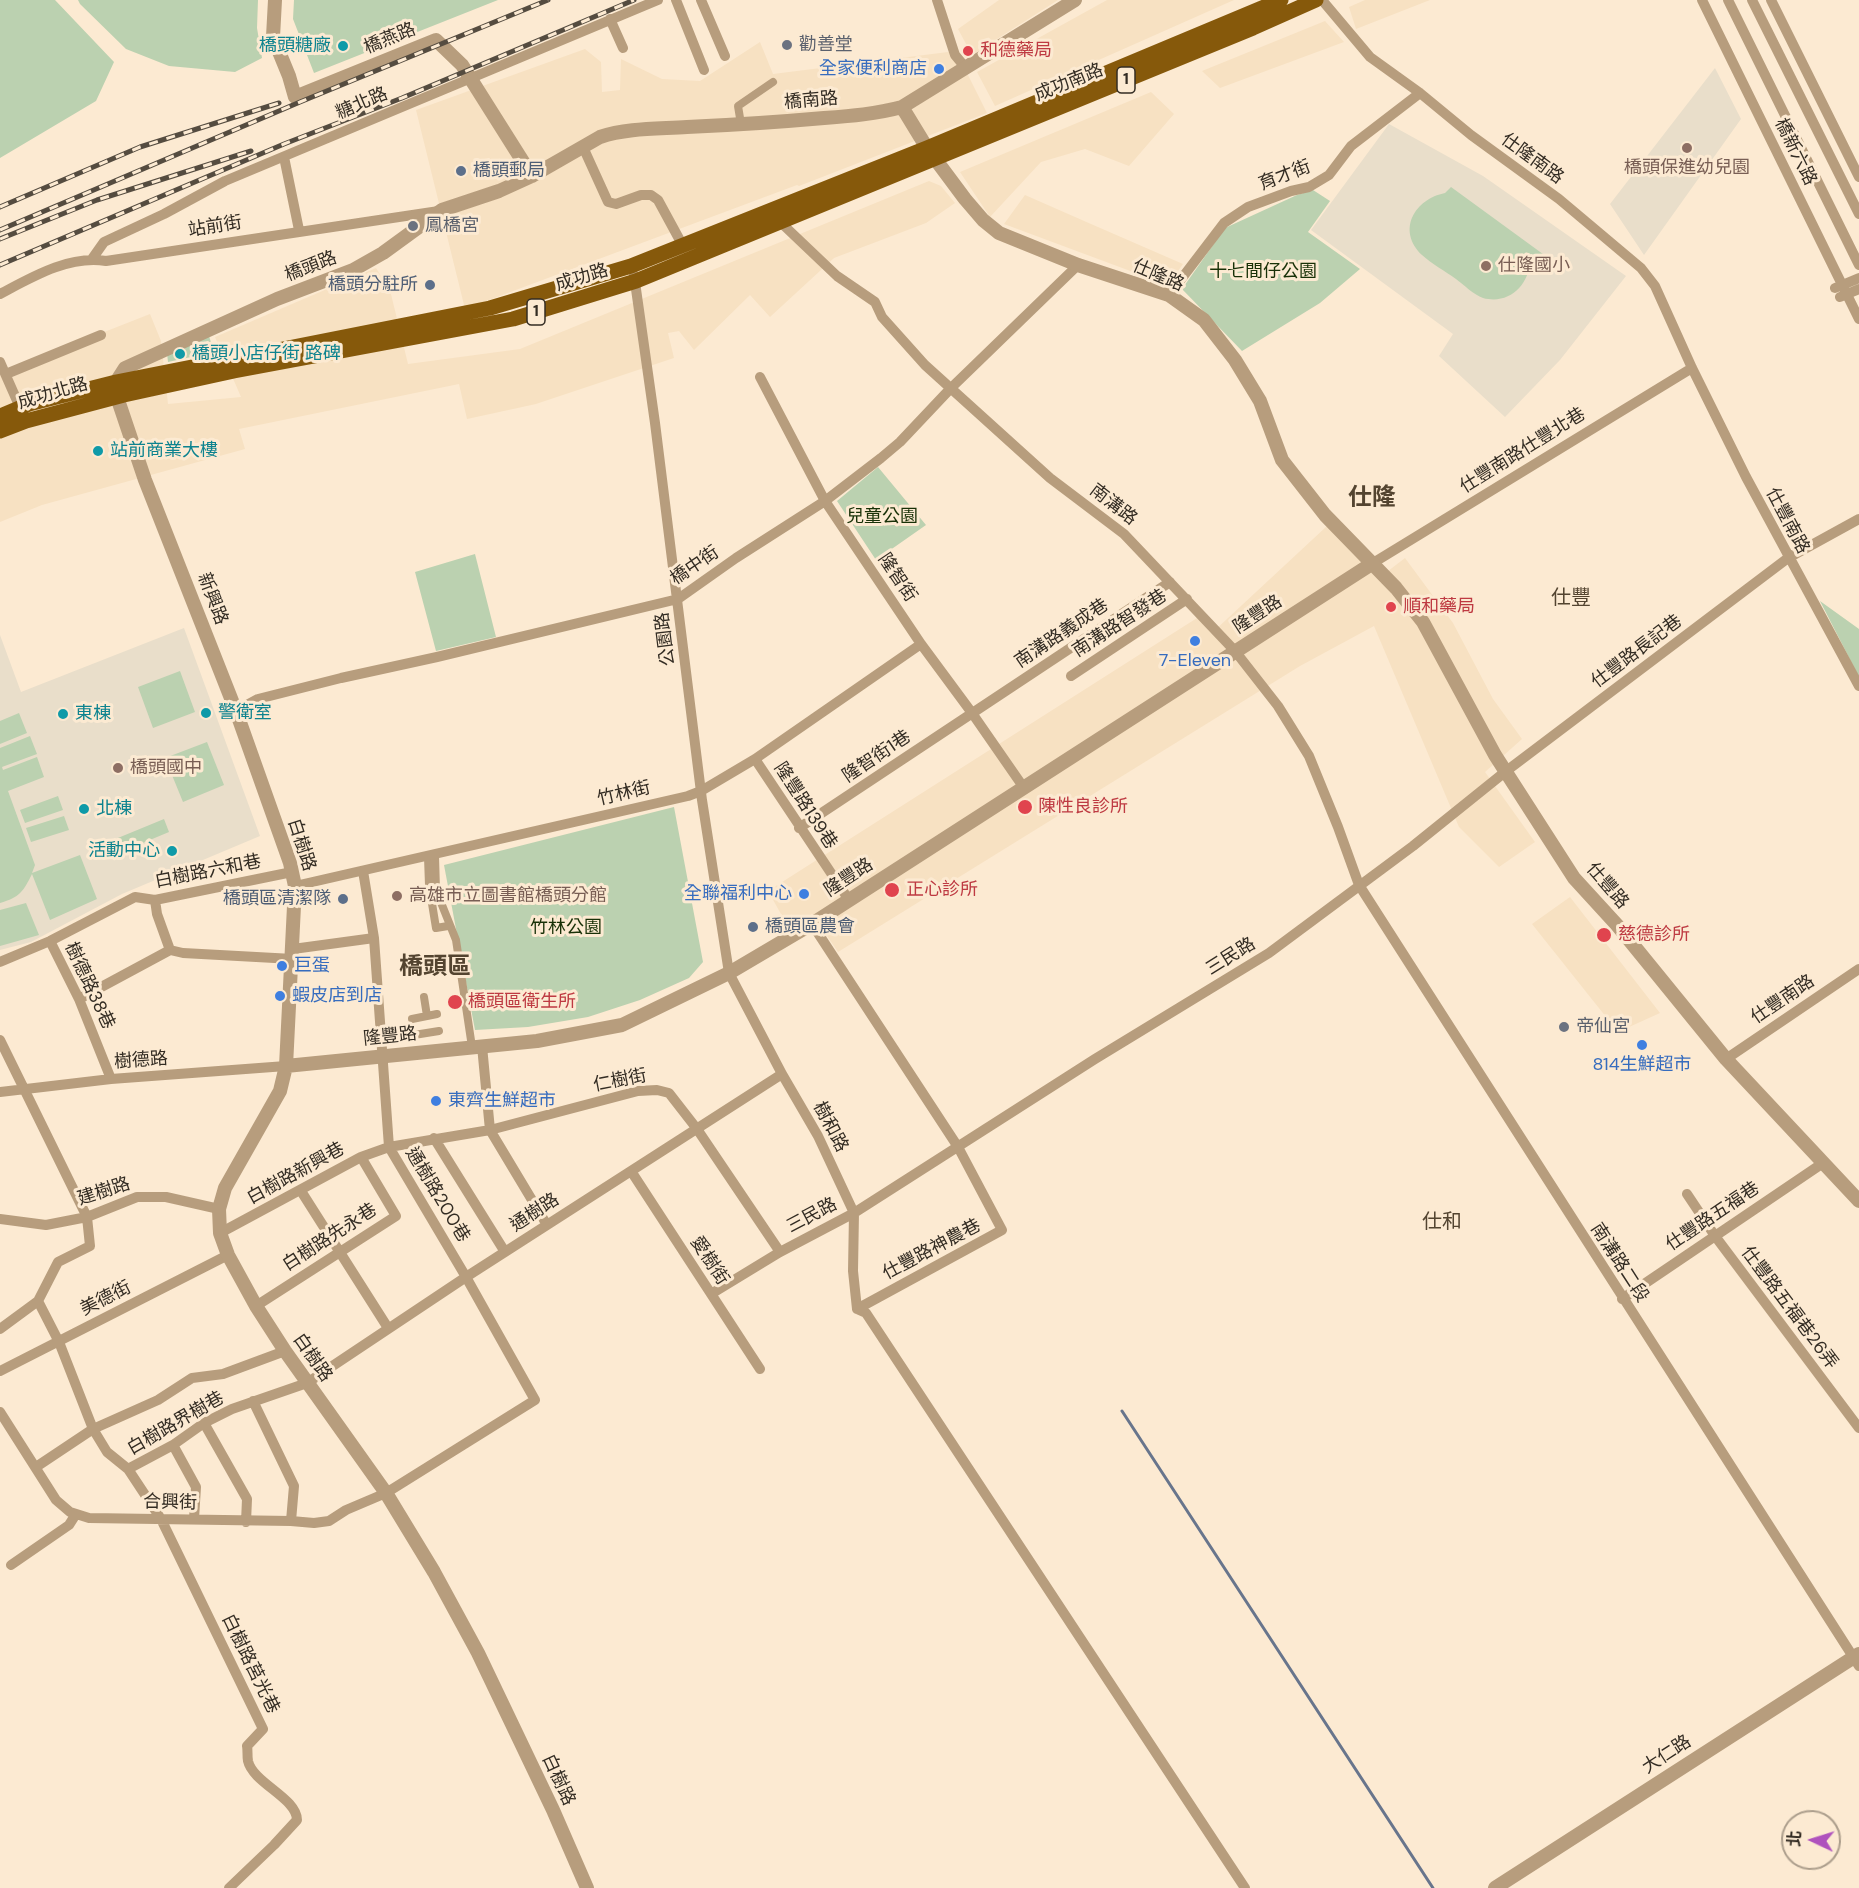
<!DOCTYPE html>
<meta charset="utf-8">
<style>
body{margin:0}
#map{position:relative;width:1859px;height:1888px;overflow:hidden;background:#fcead2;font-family:"DM Sans","Noto Sans TC",sans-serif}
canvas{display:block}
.north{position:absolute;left:1781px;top:1810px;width:60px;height:60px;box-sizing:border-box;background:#fcead2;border:2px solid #ac9e8c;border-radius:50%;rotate:274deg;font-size:16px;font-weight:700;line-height:24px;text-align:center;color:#332c23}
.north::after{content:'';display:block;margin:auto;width:21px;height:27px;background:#af52bd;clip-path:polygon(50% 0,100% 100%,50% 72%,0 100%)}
</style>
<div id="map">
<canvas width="1859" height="1888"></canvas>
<div class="north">北</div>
</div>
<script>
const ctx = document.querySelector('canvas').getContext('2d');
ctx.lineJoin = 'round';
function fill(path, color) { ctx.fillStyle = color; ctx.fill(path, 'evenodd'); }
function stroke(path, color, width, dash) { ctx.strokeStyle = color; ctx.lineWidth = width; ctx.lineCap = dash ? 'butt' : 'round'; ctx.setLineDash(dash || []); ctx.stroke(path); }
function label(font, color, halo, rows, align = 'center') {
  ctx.font = font + ' "DM Sans","Noto Sans TC",sans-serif'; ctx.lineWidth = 6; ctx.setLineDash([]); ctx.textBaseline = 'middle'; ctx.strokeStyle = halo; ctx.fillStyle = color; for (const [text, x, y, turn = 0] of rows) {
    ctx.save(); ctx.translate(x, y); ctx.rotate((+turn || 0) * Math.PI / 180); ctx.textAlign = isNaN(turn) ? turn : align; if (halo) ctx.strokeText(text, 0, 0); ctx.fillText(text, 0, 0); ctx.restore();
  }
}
fill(new Path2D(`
 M999 0H1058L972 55 958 29Z
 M1107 0H1234L995 106 977 72Z
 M1365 0H1430L1356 29 1349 7Z
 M1325 21 1344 42 1220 88 1202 71Z
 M760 42 773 74 956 51 987 113 799 186 797 185 465 309 416 110 585 49 601 62 602 92 620 90 621 59 662 79 700 81Z
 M1151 92 1174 114 1129 166 1085 149 1041 162 990 217 960 172Z
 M929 181 941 186 955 203 926 223 834 258 770 317 750 295 694 350 679 331 668 333 674 358 536 404 467 419 459 384 239 429 245 449 42 505 0 522V373L150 314 161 341 168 404 241 397 215 337 376 268 390 290 408 364 520 349Z
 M1025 195 1091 224 1183 264 1168 285 1004 224Z
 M1327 526 1379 578 1405 558 1453 623 1493 699 1522 739 1485 772 1535 842 1499 867 1459 827 1374 626 1300 666 838 952 812 914 790 930 768 891 1197 618 1213 632Z
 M1570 897 1660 1013 1618 1032 1532 924Z`), '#f7e1c2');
fill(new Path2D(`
 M1715 68 1741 119 1644 255 1610 204Z
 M1389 124 1483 176 1626 276 1560 360 1505 417 1439 356 1453 334 1311 230Z
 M184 628 260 836 122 894 31 942 0 950V635L21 692Z`), '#e9deca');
fill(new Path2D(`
 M0 0H55L114 62 96 101 0 158Z
 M78 0H258L257 28 262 58 235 72 169 66 126 49 80 4Z
 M294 0H498L314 73 293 19Z
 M1451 187 1547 257 1540 266 1530 261C1529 285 1509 305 1483 298 1474 295 1464 285 1456 279 1445 271 1432 264 1422 255 1396 230 1415 199 1445 193Z
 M1313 190 1330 201 1308 232 1360 269 1320 303 1242 351 1182 289 1225 228 1297 195Z
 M209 336 214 352 168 362 167 353Z
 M878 467 926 525 876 560 837 501Z
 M475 554 496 637 436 651 415 572Z
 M1820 601 1859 629V677Z
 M180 671 195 712 153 728 138 687Z
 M19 713 27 733 0 744V721Z
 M30 736 37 754 2 767 3 770 37 757 44 777 8 791 35 865 32 873 80 855 97 899 50 920 32 874C23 892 20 897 0 903V748Z
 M207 742 224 785 183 802 165 758Z
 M58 796 63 810 25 823 20 810Z
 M674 807 703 962 689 978 640 1000 588 1017 528 1027 475 1030 444 865Z
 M64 816 69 830 31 842 26 828Z
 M164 819 169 832 102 860 96 847Z
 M26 903 39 935 0 946V910Z`), '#bbd1b0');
stroke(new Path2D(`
 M1122 1411 1433 1888`), '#68758c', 3);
stroke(new Path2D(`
 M741 124 738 106 773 82
 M435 856 436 890 456 940 472 1047
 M428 857 429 885 436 928 448 926
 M424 997 427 1016
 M412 1019 437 1014
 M414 1035 439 1031`), '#b79d7d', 8);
stroke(new Path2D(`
 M676 0 704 70
 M701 0 725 56
 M937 0 955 55 965 67
 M1322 0 1370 57 1420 93 1471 135 1559 199 1641 268 1655 286 1692 368 1746 477 1859 686
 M1702 0 1859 319
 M1728 0 1859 265
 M1752 0 1859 214
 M1771 0 1859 177
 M610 19 623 48
 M583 147 608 202 616 204 641 195H651L658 200 683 246
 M284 157 299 230
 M776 218 837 276 875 302 882 317 925 365 1050 478 1124 534 1235 651 1278 706 1309 756 1338 827 1359 885 1859 1666
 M92 259 104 242 164 214 225 181 658 0
 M634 275 655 423 702 800 729 973 782 1074 818 1136 854 1213 853 1271 857 1309
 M1835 288 1859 278
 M0 294C32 277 69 255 106 261L439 211
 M1169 295 1224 223 1248 207 1291 191 1309 187 1329 175 1351 146 1420 93
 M1840 297 1859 289
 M0 362 22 412
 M6 374 101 335
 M760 377 825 501 921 644 972 713 1024 788
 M1373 563 1692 368
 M1071 676 1187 599
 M236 711 258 699 341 678 437 657 678 599 736 558 825 501 881 458 900 442 951 388 1078 265
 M755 759 849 900
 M799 828 1170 582
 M295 886 688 796 701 791 755 759 921 644
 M155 900 157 914 170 950
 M812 924 958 1147 1002 1230 857 1309
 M50 941 79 999 111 1079
 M293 949 374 938
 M0 962 50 941 135 897 155 900 292 872
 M79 999 170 950 183 953 293 959
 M0 1040 87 1217 90 1246 58 1262 38 1301 0 1329
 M482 1046 490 1130 547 1225
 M1726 1059 1859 969
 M0 1092 111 1079 286 1066
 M434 1138 505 1252
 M631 1171 760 1369
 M301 1191 388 1328
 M1687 1194 1715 1236 1859 1428
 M0 1219 46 1225 87 1217 137 1197H166L219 1209
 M220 1233 361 1157 389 1147 490 1130 638 1091 657 1090 669 1093 697 1129 780 1252
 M711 1294 780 1252 854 1213 1095 1059 1269 953 1413 846 1505 772 1788 558 1859 519
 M1622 1299 1823 1163
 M38 1301 59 1342 93 1429 107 1452 128 1469 161 1519 263 1729 247 1746C248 1750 247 1756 248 1761 253 1783 297 1798 297 1820L274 1845 229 1888
 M256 1306 396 1216 361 1157
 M857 1309 866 1313 1245 1888
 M0 1371 228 1255
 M253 1401 294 1486 291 1521
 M0 1412 56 1500 70 1512 89 1518 291 1521 314 1523 329 1521 346 1510 386 1493 535 1400 466 1277 389 1147 374 938 363 871
 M204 1423 247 1499 246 1522
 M173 1445 196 1487 194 1519
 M36 1467 93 1429 158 1400 192 1378 223 1374 285 1351
 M128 1469 173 1445 204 1423 232 1409 307 1383 466 1277 782 1074
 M11 1565 69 1525 76 1514`), '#b79d7d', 10);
stroke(new Path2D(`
 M275 0 273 37 289 76 295 97 436 40 462 65 532 176
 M902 107 927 148 965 199 983 220 999 233 1078 265 1169 295 1204 320 1235 360 1260 401 1282 460 1325 515 1396 588 1423 622 1495 755 1574 878 1617 925 1726 1059 1859 1201
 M286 1066 537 1041 622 1025 729 973 812 924 1373 563
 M587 1888 553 1810 478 1653 434 1572 386 1493 285 1351 256 1306 228 1255 220 1233 219 1209 225 1188 280 1091 286 1066 295 886 290 863 236 711 145 480 117 397 116 382 125 368 277 299 353 270 383 253 442 210 499 191 532 176 600 137C627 128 658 129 687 127 733 125 779 122 824 118 851 116 876 114 902 107L1075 0
 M1495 1888 1859 1654`), '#b79d7d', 14);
stroke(new Path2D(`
 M0 416 29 404 116 382 490 308 631 266 927 148 1281 0
 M0 431 26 421 124 395 234 371 513 319 636 281 1253 28 1316 0`), '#86590b', 15);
const rail = new Path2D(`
 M0 207 140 147 279 103
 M0 230 300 102 548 0
 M0 239 97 200 251 151
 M0 265 284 144 402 98 634 0`);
stroke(rail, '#554c40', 5);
stroke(rail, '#fcead2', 3, [9]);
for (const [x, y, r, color] of [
 [787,45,6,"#6b7280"],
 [343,46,6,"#0f9aa8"],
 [968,51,6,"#e0444e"],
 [939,69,6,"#3f7fe0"],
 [1687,148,6,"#8d6e63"],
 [461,171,6,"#5c6f8a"],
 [413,226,6,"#6b7280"],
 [1486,266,6,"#8d6e63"],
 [430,285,6,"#5c6f8a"],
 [180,354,6,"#0f9aa8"],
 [98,451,6,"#0f9aa8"],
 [1391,607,6,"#e0444e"],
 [1195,641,6,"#3f7fe0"],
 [206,713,6,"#0f9aa8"],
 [63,714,6,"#0f9aa8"],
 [118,768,6,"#8d6e63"],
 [1025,807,8,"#e0444e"],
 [84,809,6,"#0f9aa8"],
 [172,851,6,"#0f9aa8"],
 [892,890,8,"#e0444e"],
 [804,894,6,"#3f7fe0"],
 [397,896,6,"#8d6e63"],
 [343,899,6,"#5c6f8a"],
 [753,927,6,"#5c6f8a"],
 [1604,935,8,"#e0444e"],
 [282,966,6,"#3f7fe0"],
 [280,996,6,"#3f7fe0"],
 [455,1002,8,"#e0444e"],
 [1564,1027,6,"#6b7280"],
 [1642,1045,6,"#3f7fe0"],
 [436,1101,6,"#3f7fe0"]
]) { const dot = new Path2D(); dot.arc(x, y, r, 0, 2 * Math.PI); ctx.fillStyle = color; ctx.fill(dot); stroke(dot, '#fcead2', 2); }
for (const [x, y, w] of [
 [1126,80,18],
 [536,312,18]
]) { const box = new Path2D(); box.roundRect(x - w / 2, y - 13, w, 26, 4.5); ctx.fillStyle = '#fcead2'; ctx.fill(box); stroke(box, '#332c23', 1.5); }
label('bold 16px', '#332c23', null, [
 ["1",1126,80],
 ["1",536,312]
]);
label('18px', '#332c23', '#fcead2', [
 ["橋燕路",390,39,-22],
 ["成功南路",1069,83,-22],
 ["橋南路",811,101,-5],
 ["糖北路",362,104,-23],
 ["橋新六路",1795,152,64],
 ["仕隆南路",1532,159,36],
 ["育才街",1285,176,-21],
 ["站前街",215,227,-9],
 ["橋頭路",311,267,-21],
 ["仕隆路",1158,276,23],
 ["成功路",582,278,-17],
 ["成功北路",53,394,-16],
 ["仕豐南路仕豐北巷",1523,451,-32],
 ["南溝路",1113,505,38],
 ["仕豐南路",1787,521,62],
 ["橋中街",695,566,-34],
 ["隆智街",897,578,56],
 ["新興路",212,599,69],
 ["隆豐路",1258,615,-33],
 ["南溝路智發巷",1120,624,-33],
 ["南溝路義成巷",1062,634,-34],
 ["公園路",666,639,-97],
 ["仕豐路長記巷",1637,652,-37],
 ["隆智街1巷",877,757,-34],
 ["竹林街",624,794,-13],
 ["隆豐路139巷",805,806,57],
 ["白樹路",301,845,72],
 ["白樹路六和巷",208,872,-11],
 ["隆豐路",849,878,-33],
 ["仕豐路",1607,886,49],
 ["三民路",1231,957,-32],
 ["樹德路38巷",89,986,65],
 ["仕豐南路",1783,1000,-34],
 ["隆豐路",390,1037,-6],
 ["樹德路",141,1061,-4],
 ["仁樹街",620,1081,-11],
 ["樹和路",830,1127,62],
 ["白樹路新興巷",296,1174,-29],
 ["建樹路",104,1192,-18],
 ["通樹路200巷",437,1195,59],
 ["通樹路",535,1213,-33],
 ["三民路",812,1216,-28],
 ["仕豐路五福巷",1713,1217,-34],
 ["白樹路先永巷",330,1238,-33],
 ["仕豐路神農巷",932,1250,-28],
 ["愛樹街",709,1261,57],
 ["南溝路二段",1619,1263,57],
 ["美德街",106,1299,-27],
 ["仕豐路五福巷26弄",1789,1308,53],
 ["白樹路",312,1358,55],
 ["白樹路界樹巷",176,1424,-30],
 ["合興街",170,1503,1],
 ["白樹路莒光巷",250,1664,64],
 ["大仁路",1667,1755,-33],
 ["白樹路",558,1780,65]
]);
label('18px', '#5b616d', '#fcead2', [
 ["勸善堂",799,45],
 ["鳳橋宮",425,226],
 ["帝仙宮",1576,1027]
], 'left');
label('18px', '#0d838f', '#fcead2', [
 ["橋頭糖廠",331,46,"right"],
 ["橋頭小店仔街 路碑",192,354],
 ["站前商業大樓",110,451],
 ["警衛室",218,713],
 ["東棟",75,714],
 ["北棟",96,809],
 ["活動中心",160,851,"right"]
], 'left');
label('18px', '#be3a42', '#fcead2', [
 ["和德藥局",980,51],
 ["順和藥局",1403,607],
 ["陳性良診所",1038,807],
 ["正心診所",906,890],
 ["慈德診所",1618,935],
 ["橋頭區衛生所",468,1002]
], 'left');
label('18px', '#366cbe', '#fcead2', [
 ["全家便利商店",927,69,"right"],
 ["7-Eleven",1195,661,"center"],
 ["全聯福利中心",792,894,"right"],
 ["巨蛋",294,966],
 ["蝦皮店到店",292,996],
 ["814生鮮超市",1642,1065,"center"],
 ["東齊生鮮超市",448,1101]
], 'left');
label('18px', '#785e54', '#fcead2', [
 ["橋頭保進幼兒園",1687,168,"center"],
 ["仕隆國小",1498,266],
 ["橋頭國中",130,768],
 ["高雄市立圖書館橋頭分館",409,896]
], 'left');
label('18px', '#4e5e75', '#fcead2', [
 ["橋頭郵局",473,171],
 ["橋頭分駐所",418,285,"right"],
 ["橋頭區清潔隊",331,899,"right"],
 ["橋頭區農會",765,927]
], 'left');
label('18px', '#183107', '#fcead2', [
 ["十七間仔公園",1263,272],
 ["兒童公園",882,517],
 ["竹林公園",566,928]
]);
label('20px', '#534430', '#fcead2', [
 ["仕豐",1571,599],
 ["仕和",1442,1223]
]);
label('bold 24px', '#534430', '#fcead2', [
 ["仕隆",1372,499],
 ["橋頭區",435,968]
]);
</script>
